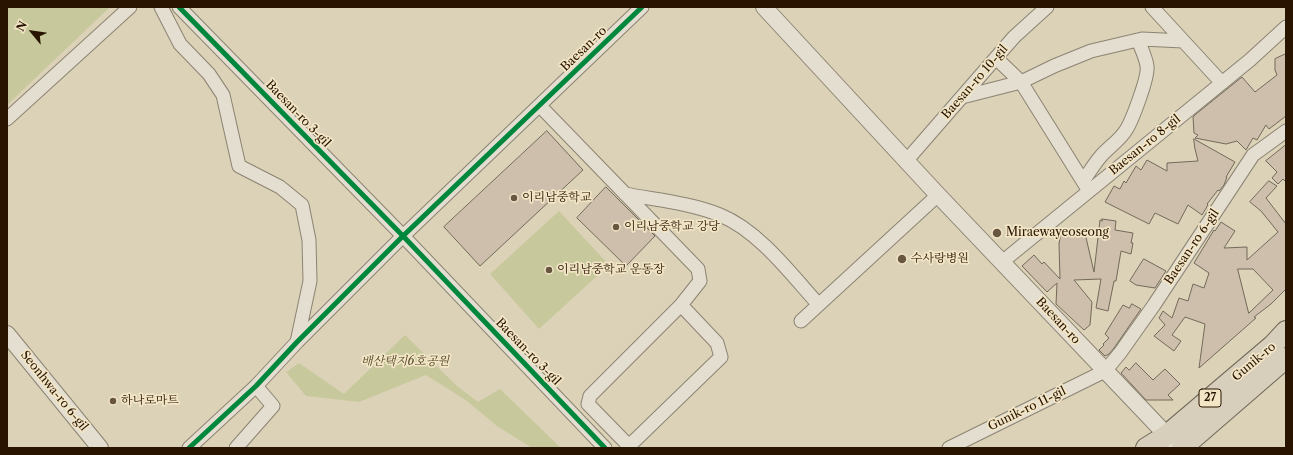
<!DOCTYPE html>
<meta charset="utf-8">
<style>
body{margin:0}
#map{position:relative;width:1293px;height:455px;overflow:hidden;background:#dcd2b7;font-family:"Libre Caslon Text",serif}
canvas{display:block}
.frame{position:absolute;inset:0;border:8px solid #291400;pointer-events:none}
.north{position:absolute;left:12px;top:12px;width:40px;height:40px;-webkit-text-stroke:3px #f2e6c6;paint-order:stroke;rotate:299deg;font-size:11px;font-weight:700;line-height:16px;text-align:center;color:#291400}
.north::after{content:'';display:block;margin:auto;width:14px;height:18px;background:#291400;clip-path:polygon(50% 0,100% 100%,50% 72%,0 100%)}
</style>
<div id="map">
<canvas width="1293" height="455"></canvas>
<div class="frame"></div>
<div class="north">N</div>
</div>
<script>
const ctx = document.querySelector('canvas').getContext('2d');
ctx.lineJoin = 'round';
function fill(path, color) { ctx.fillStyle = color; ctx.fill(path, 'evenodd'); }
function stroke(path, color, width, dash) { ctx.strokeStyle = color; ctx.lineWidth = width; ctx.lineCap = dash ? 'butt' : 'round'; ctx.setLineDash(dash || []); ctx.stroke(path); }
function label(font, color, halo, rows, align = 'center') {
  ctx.font = font + ' "Libre Caslon Text","Noto Serif KR",serif'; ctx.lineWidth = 3.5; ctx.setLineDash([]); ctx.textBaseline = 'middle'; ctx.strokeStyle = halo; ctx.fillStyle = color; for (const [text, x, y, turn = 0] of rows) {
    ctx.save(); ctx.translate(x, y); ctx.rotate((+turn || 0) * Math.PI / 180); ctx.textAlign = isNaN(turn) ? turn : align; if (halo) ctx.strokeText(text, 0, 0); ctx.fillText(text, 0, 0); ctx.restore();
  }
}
fill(new Path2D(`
 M7 7H110L7 105Z
 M559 211 609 265 539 329 490 274Z
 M405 335 457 386 478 402 500 389 561 448H532L497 426 467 401 426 375 359 402 306 396 286 372 299 363 344 394Z`), '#c8c89d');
const building = new Path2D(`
 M1286 54V116L1269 129 1266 125 1257 140 1253 138 1246 150 1237 141 1226 144 1195 138 1198 135 1194 133 1193 117 1196 114 1242 77 1255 92 1277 75 1275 70V59Z
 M547 131 583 170 480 266 444 227Z
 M1194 139 1235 162 1226 177H1227L1224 185 1219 191 1218 190 1207 204 1208 205 1202 215 1188 205 1178 224 1155 213 1149 224 1105 202 1114 186 1120 189 1124 181 1126 183 1136 166 1141 170 1147 160 1167 171V163L1198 161 1195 149Z
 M1286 145V182L1283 179 1278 184 1272 178 1277 172 1266 161Z
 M1269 181 1277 186 1266 198 1286 224V289L1271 304 1254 317 1256 318 1199 368 1205 324 1185 317 1172 335 1181 341 1174 351 1154 336 1165 325 1159 318 1163 311 1172 318 1179 298 1188 301 1193 284 1204 288 1209 273 1194 263 1214 230 1215 231 1221 222 1235 231 1224 248 1247 247V260L1278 232 1261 211 1250 202ZM1238 269H1253L1273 290 1249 313Z
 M606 187 655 236 626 266 577 218Z
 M1102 219 1116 221 1115 230 1133 233 1131 243H1133L1131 254 1121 251 1116 281H1114L1108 311 1096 308 1101 279 1074 280 1092 302 1090 325 1084 330 1056 304 1057 283 1047 292 1022 266 1034 255 1042 264 1044 262 1060 279 1059 244 1061 231 1072 232 1084 229 1094 272 1100 220 1102 221Z
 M1144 259 1166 271 1155 288 1136 285 1130 281Z
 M1132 304 1141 309 1114 348 1109 354 1105 356 1099 350 1104 345 1103 344 1109 338 1105 334 1123 305 1129 308Z
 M1136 363 1153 380 1165 369 1180 384 1168 395 1173 400H1146L1121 373 1126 367 1129 370Z`);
fill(building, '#cebeac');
stroke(building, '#726a5a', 1);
const minor = new Path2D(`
 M161 7 180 44 209 74 223 95 239 166 280 187 302 205 309 240 310 281 297 342
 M179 7 403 236 605 448
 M1152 7 1222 83
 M996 58 1021 82 1089 191
 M962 97 1021 82 1054 66 1091 51 1142 39 1183 41
 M540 106 698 269 700 281 681 305 590 396 588 404 629 446
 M7 119 130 7
 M907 160 1014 37 1047 7
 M1083 181C1089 173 1094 164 1101 156 1109 147 1120 140 1126 130 1132 121 1149 76 1147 66 1146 58 1141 48 1138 40
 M625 194C656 200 691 203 720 215 759 231 791 274 818 304
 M1002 262 1250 60 1286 27
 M801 321 938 195
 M189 448 256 386 297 342 403 236 642 7
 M236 448 273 406 256 386
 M627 448 721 357 717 343 681 305
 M949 448 1105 371 1120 353 1154 305 1253 155 1286 131`);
const tertiary = new Path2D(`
 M764 7 938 195 1179 448
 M7 334 100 448`);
const primary = new Path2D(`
 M1146 448 1167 435 1273 345 1286 331
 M1182 448 1286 358`);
stroke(minor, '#8c8372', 15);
stroke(tertiary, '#8c8372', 18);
stroke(primary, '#726a5a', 22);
stroke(minor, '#e3ded0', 13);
stroke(tertiary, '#e3ded0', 16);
stroke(primary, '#d7cebb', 20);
stroke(new Path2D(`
 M179 7 403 236 605 448
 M189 448 256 386 297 342 403 236 642 7`), '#00873e', 5);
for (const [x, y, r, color] of [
 [514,198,4,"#685640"],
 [616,227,4,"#685640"],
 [997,233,5,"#685640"],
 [902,259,5,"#685640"],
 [549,270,4,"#685640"],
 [113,401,4,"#685640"]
]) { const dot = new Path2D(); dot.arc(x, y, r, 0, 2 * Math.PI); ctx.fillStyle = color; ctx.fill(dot); stroke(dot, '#f2e6c6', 1.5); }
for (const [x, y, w] of [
 [1210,398,22]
]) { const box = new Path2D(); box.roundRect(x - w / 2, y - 9, w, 18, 3); ctx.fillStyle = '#f2e6c6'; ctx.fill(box); stroke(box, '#291400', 1); }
label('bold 11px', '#291400', null, [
 ["27",1210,398]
]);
label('12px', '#291400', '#f2e6c6', [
 ["Baesan-ro",584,49,-44],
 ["Baesan-ro 10-gil",975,82,-49],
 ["Baesan-ro 3-gil",298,114,46],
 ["Baesan-ro 8-gil",1145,145,-39],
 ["Baesan-ro 6-gil",1192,247,-56],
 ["Baesan-ro",1058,321,47],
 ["Baesan-ro 3-gil",528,352,46],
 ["Gunik-ro",1254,362,-40],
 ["Seonhwa-ro 6-gil",54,391,51],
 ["Gunik-ro 11-gil",1027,409,-26]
]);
label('12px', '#291400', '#f2e6c6', [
 ["이리남중학교",522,198],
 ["이리남중학교 강당",624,227],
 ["Miraewayeoseong",1006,233],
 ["수사랑병원",911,259],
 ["이리남중학교 운동장",557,270],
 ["하나로마트",121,401]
], 'left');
label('italic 12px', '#544729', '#f2e6c6', [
 ["배산택지6호공원",405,362]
]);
</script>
